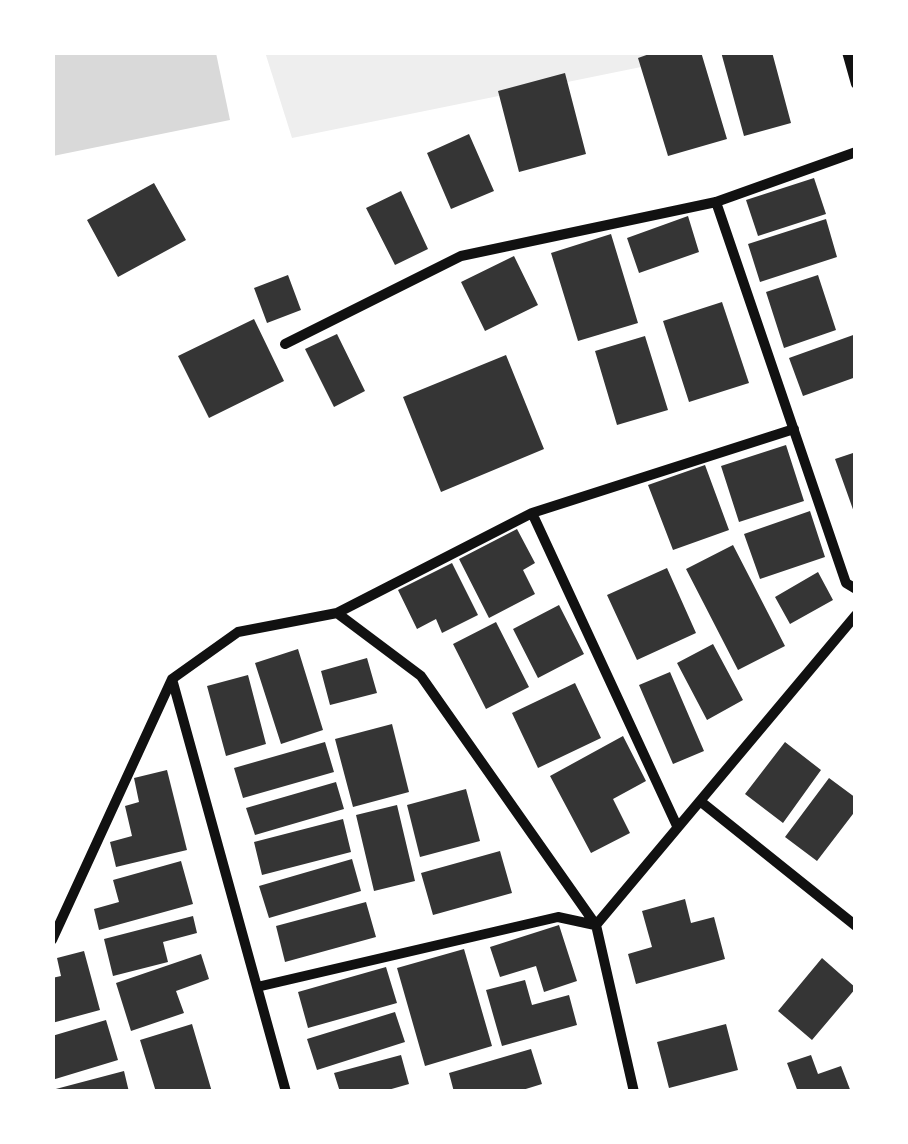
<!DOCTYPE html>
<style>
body{margin:0}
#map{position:relative;width:908px;height:1144px;overflow:hidden;background:#fff;font-family:Commissioner,sans-serif}
canvas{display:block}
.frame{position:absolute;inset:0;border:55px solid #fff;pointer-events:none}
</style>
<div id="map">
<canvas width="908" height="1144"></canvas>
<div class="frame"></div>
</div>
<script>
const ctx = document.querySelector('canvas').getContext('2d');
ctx.lineJoin = 'round';
function fill(path, color) { ctx.fillStyle = color; ctx.fill(path, 'evenodd'); }
function stroke(path, color, width, dash) { ctx.strokeStyle = color; ctx.lineWidth = width; ctx.lineCap = dash ? 'butt' : 'round'; ctx.setLineDash(dash || []); ctx.stroke(path); }
fill(new Path2D(`
 M265 52 710 53 292 138Z`), '#eee');
fill(new Path2D(`
 M53 52 216 53 230 120 53 156Z`), '#d9d9d9');
fill(new Path2D(`
 M655 52H701L727 139 668 156 638 58Z
 M721 52H772L791 123 744 136Z
 M565 73 586 154 519 172 498 91Z
 M469 134 494 191 451 209 427 153Z
 M814 178 826 214 758 236 746 200Z
 M154 183 186 240 118 277 87 220Z
 M401 191 428 249 395 265 366 208Z
 M688 216 699 252 639 273 627 238Z
 M826 219 837 257 760 282 748 244Z
 M611 234 638 323 578 341 551 253Z
 M514 256 538 305 485 331 461 282Z
 M288 275 301 310 267 323 254 288Z
 M818 275 836 330 784 348 766 292Z
 M722 302 749 383 689 402 663 321Z
 M254 319 284 381 209 418 178 356Z
 M337 334 365 391 334 407 305 349Z
 M856 334V377L803 396 789 358Z
 M645 336 668 410 617 425 595 351Z
 M506 355 544 449 441 492 403 397Z
 M786 445 804 501 739 522 721 466Z
 M856 452V515H855L835 459Z
 M705 465 729 530 673 550 648 485Z
 M810 511 825 557 760 579 744 534Z
 M517 529 535 563 523 570 535 594 489 618 459 559Z
 M733 545 785 646 738 670 686 569Z
 M452 563 478 615 442 633 436 619 417 629 398 590Z
 M667 568 696 633 637 660 607 595Z
 M818 572 833 600 790 624 775 597Z
 M559 605 584 654 538 678 513 629Z
 M496 622 529 687 486 709 453 644Z
 M713 644 743 700 707 720 677 663Z
 M298 649 323 730 281 744 255 663Z
 M367 658 377 693 330 705 321 671Z
 M670 672 704 751 673 764 639 685Z
 M248 675 266 744 226 756 207 686Z
 M575 683 601 738 538 768 512 713Z
 M392 724 409 792 353 807 335 739Z
 M623 736 646 781 613 799 630 833 591 853 550 776Z
 M325 742 334 772 243 798 234 768Z
 M785 742 821 770 783 823 745 794Z
 M167 770 187 850 116 867 110 842 132 836 125 806 139 802 134 778Z
 M829 778 856 798V810L817 861 785 837Z
 M336 782 344 809 255 835 246 808Z
 M466 789 480 841 420 857 407 805Z
 M397 805 415 881 374 891 356 815Z
 M343 819 351 852 262 875 254 842Z
 M500 851 512 893 433 915 421 873Z
 M352 859 361 891 269 918 259 886Z
 M181 861 193 904 99 930 94 909 119 902 113 880Z
 M685 899 691 923 714 917 725 959 636 984 628 954 652 947 642 911Z
 M366 902 376 937 285 962 276 926Z
 M193 916 197 933 163 942 168 962 113 976 104 939Z
 M559 925 577 981 544 992 536 966 500 977 490 947Z
 M464 949 492 1046 425 1066 397 968Z
 M84 951 100 1010 52 1023V978L61 976 57 958Z
 M201 954 209 979 176 991 184 1013 131 1031 116 983Z
 M822 958 856 988 812 1040 778 1011Z
 M386 967 397 1003 308 1028 298 992Z
 M525 980 532 1005 569 995 577 1025 502 1046 486 990Z
 M395 1012 405 1042 317 1070 307 1039Z
 M106 1020 118 1060 52 1080V1036Z
 M192 1024 212 1092H156L140 1040Z
 M726 1024 738 1070 669 1088 657 1042Z
 M531 1049 542 1084 516 1092H454L449 1073Z
 M401 1055 409 1084 381 1092H340L334 1073Z
 M811 1055 818 1074 841 1066 851 1092H798L787 1063Z
 M124 1071 129 1092H52V1090Z`), '#353535');
stroke(new Path2D(`
 M847 52 856 84
 M716 202 846 583 856 589
 M285 344 461 256 716 202 856 152
 M532 513 677 826
 M337 613 532 513 794 429
 M172 679 257 987 558 917 595 925
 M700 801 856 926
 M596 925 856 615
 M52 940 172 679 238 632 337 613 421 676 596 925 634 1092
 M257 987 286 1092`), '#111', 10);
</script>
